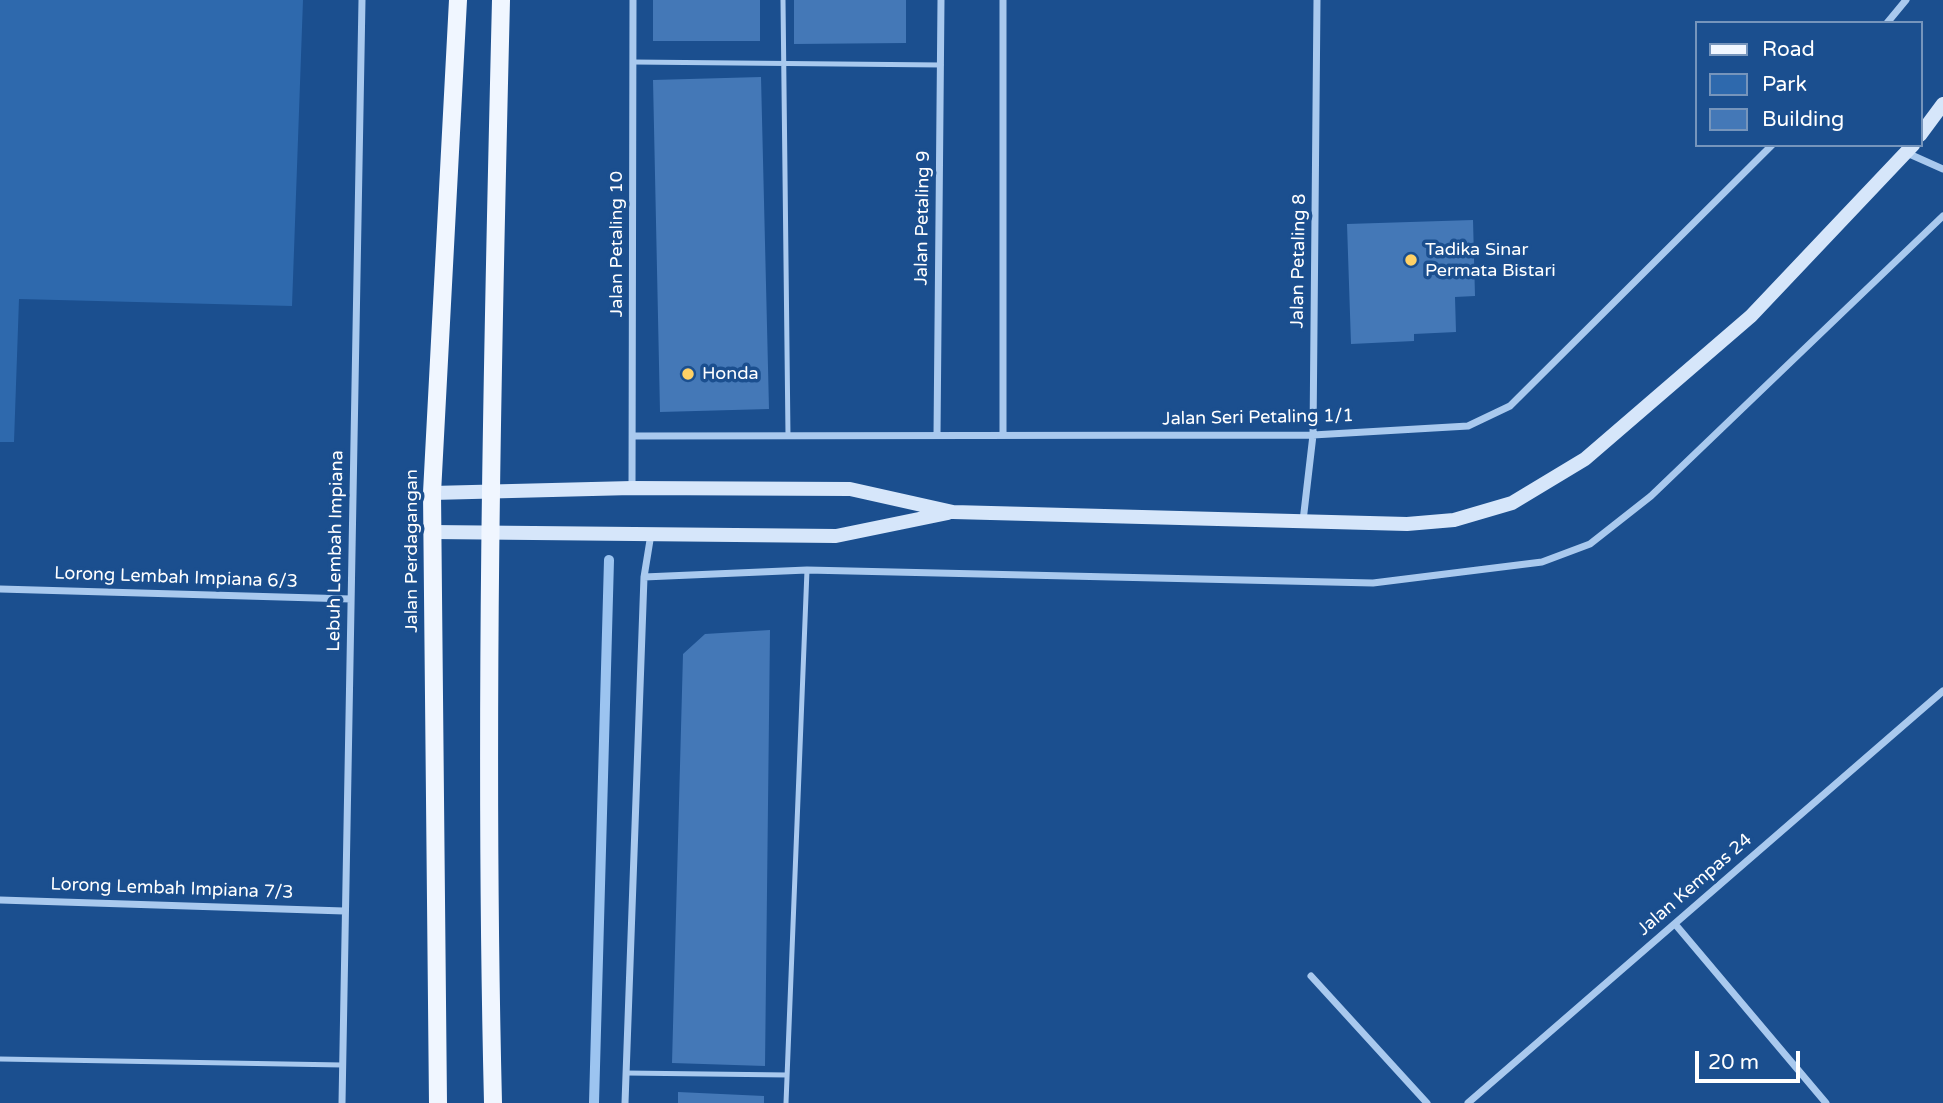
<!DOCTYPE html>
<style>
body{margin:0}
#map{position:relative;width:1943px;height:1103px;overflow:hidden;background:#1b4f8f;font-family:"Varela Round",sans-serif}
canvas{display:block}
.legend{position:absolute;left:1695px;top:21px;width:228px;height:126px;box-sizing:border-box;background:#1b4f8f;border:2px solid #7695bc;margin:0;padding:9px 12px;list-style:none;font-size:21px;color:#fff}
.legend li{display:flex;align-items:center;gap:14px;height:35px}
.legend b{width:35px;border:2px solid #7695bc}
.scale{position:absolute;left:1695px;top:1051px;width:105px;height:32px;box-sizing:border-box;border:4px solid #fff;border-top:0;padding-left:9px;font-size:21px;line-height:24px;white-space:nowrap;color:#fff;-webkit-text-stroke:5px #1b4f8f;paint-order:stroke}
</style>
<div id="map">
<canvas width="1943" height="1103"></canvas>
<ul class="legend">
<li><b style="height:9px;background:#f0f6ff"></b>Road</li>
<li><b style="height:19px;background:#2e69ad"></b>Park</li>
<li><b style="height:19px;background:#4478b7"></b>Building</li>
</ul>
<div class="scale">20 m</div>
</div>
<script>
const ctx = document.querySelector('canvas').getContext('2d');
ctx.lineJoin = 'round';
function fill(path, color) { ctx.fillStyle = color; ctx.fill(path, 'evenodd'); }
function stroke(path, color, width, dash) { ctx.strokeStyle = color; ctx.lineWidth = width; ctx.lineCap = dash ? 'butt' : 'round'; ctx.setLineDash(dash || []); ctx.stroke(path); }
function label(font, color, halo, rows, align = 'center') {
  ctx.font = font + ' "Varela Round",sans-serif'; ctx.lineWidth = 7; ctx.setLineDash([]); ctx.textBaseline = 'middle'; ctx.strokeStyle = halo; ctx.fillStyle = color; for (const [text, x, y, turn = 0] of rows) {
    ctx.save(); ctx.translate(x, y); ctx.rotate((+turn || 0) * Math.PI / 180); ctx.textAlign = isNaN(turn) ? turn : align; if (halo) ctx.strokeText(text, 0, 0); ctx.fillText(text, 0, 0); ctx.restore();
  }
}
fill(new Path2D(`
 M0 0H303L292 306 19 299 14 442H0Z`), '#2e69ad');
stroke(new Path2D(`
 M594 1103 609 560`), '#9cc4f0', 10);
fill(new Path2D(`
 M653 0H760V41H653Z
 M794 0H906V43L794 44Z
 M761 77 769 409 660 412 653 80Z
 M1473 220 1475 296 1455 297 1456 332 1414 334V341L1351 344 1347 224Z
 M770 630 765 1066 672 1063 683 654 705 634Z
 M678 1092 764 1096V1103H678Z`), '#4478b7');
stroke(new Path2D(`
 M783 0 788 435
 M633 62 941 65
 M0 1059 342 1065
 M626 1073 787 1075
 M786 1103 807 570`), '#a9c9ee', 5);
stroke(new Path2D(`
 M1003 0V434
 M1887 23 1906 0
 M1907 153 1943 169
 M937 435 941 0
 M633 436 1313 435 1468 426 1510 406 1772 145
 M632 488 633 0
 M1303 521 1313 435 1317 0
 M644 577 807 570 1373 583 1542 562 1590 544 1651 496 1943 216
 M0 589 351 599
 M0 900 344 911
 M1675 924 1826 1103
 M1311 976 1427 1103
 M342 1103 362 0
 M625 1103 644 577 651 534
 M1468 1103 1943 691`), '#a9c9ee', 7);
stroke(new Path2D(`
 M1920 135 1943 104
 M432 493 632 488 850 489 953 512 1407 524 1454 520 1512 503 1585 459 1751 316 1913 145
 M432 532 836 536 948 513`), '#d6e6fa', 14);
stroke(new Path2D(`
 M438 1103 432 493 458 0
 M493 1103C484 735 492 368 501 0`), '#f0f6ff', 18);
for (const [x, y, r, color] of [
 [1411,260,7,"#ffd166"],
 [688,374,7,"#ffd166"]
]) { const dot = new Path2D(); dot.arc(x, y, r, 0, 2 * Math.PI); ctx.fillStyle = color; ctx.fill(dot); stroke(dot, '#1b4f8f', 2.5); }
label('18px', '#fff', '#1b4f8f', [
 ["Jalan Petaling 9",923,218,-89],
 ["Jalan Petaling 10",617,244,-90],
 ["Jalan Petaling 8",1299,261,-89],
 ["Jalan Seri Petaling 1/1",1258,418,-1],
 ["Lebuh Lembah Impiana",336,551,-89],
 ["Jalan Perdagangan",412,551,-90],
 ["Lorong Lembah Impiana 6/3",176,578,2],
 ["Jalan Kempas 24",1695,885,-41],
 ["Lorong Lembah Impiana 7/3",172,889,2]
]);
label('18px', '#fff', '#1b4f8f', [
 ["Tadika Sinar",1425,250],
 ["Permata Bistari",1425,271],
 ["Honda",702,374]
], 'left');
</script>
